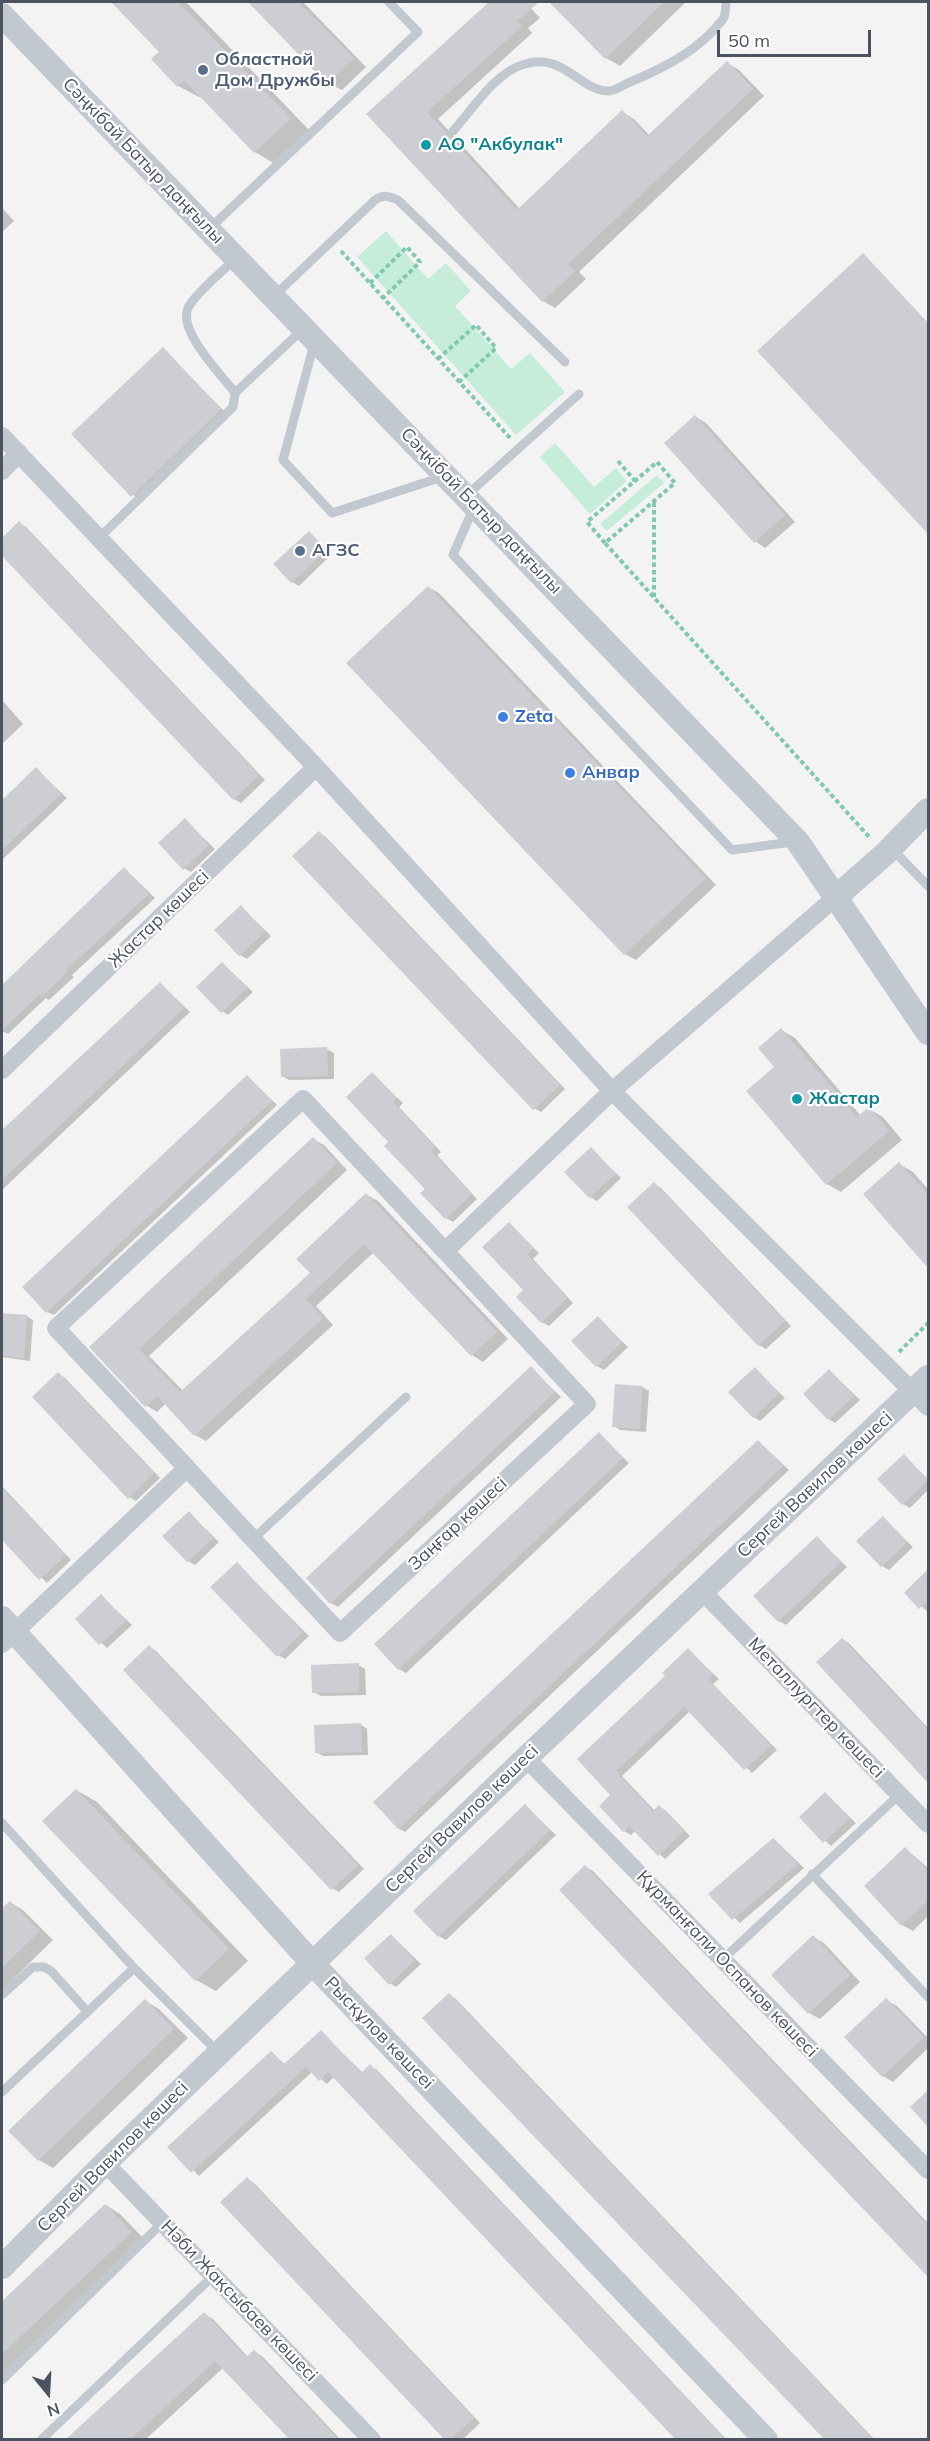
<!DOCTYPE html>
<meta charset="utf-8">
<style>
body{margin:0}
#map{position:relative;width:930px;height:2441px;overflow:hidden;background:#f4f3f3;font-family:Mulish,sans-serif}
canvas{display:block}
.frame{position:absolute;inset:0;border:3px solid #4b535f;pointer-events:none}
.north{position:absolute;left:18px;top:2363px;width:60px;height:60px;-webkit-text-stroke:4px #fff;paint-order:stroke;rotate:162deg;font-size:16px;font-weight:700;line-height:24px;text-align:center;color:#4b535f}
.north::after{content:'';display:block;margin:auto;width:21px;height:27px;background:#4b535f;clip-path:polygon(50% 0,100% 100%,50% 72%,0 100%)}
.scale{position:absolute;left:717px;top:30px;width:154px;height:27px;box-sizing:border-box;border:3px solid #4b535f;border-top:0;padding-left:8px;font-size:18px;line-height:21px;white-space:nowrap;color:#4b535f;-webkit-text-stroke:4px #fff;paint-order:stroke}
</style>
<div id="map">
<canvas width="930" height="2441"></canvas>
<div class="frame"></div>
<div class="north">N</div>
<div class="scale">50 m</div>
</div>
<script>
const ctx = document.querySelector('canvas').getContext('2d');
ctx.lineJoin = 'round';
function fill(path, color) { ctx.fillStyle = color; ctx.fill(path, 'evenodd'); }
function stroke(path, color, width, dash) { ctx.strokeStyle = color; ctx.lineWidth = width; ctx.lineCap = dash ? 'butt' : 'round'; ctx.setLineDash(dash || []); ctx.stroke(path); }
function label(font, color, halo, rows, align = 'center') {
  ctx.font = font + ' Mulish,sans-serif'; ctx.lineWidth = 4.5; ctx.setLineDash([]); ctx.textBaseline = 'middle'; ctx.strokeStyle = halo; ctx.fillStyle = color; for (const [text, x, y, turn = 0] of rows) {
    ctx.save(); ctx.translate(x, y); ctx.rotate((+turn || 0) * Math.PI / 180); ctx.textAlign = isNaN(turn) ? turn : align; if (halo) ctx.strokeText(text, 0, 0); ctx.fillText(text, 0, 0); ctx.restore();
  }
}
fill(new Path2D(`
 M386 231 428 279 446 263 471 291 455 306 511 369 530 353 565 392 516 435 357 257Z
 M555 443 594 487 616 468 627 481 590 514 540 457Z
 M657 475 664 483 607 531 600 524Z`), '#c6edda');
fill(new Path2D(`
 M113 2H186L310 131 275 164 255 152 201 96 199 97 178 86 153 60 161 52Z
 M250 2H303L366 67 342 90 328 83Z
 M492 2H525L540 18 528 28 532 33 438 119 520 209 622 112 634 119 650 136 727 63 739 70 764 96 579 272 586 279 555 308 543 301 368 114Z
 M551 2H686L620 66 606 58Z
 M2 208 14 221 2 232Z
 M864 255 928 323V532L760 351Z
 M163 349 227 414 139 500 73 434Z
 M696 417 706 423 795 522 765 548 755 541Z
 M19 523 26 527 265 780 241 803 234 799 2 553V540Z
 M309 532 332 554 299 586 292 582Z
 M428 587 439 593 716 885 636 960 625 954 349 663Z
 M2 700 23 724 2 744Z
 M36 769 67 798 2 860V802Z
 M185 820 215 849 191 872 184 868Z
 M319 833 326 837 565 1089 541 1112 534 1108Z
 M125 869 155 898 72 975 74 977 49 1000 46 998 8 1034 2 1031V983L5 984Z
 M241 907 271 936 247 959 240 955Z
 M223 964 253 992 228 1015 222 1011Z
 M160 983 190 1012 2 1190V1133Z
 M781 1030 795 1038 861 1116 869 1109 883 1117 902 1140 841 1192 827 1184 776 1067Z
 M327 1049 334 1053V1079L289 1080 282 1076Z
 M372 1074 403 1103 399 1107 441 1152 437 1155 477 1199 453 1222 446 1218 390 1142Z
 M247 1076 277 1105 54 1315 47 1312Z
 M313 1139 324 1145 347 1170 149 1356 183 1391 312 1273 367 1195 378 1201 508 1339 483 1362 472 1355 374 1252 316 1306 333 1325 206 1441 195 1435 166 1403 157 1412 146 1405 92 1347Z
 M591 1149 621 1178 597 1201 590 1197Z
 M899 1164 913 1172 928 1189V1266L865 1194Z
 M654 1184 661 1188 791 1326 766 1349 759 1345Z
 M509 1224 539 1253 533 1259 573 1303 549 1326 542 1322 525 1290Z
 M2 1314 26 1316 33 1320 30 1361 2 1357Z
 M598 1318 628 1347 604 1370 597 1366Z
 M531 1368 561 1397 338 1607 331 1603 308 1578Z
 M755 1369 785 1398 760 1421 754 1417Z
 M830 1371 860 1400 835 1423 829 1419Z
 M58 1374 65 1378 160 1478 136 1501 129 1497Z
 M616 1386 642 1387 649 1391 646 1432 620 1430 614 1426Z
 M599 1434 629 1463 406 1673 399 1669 376 1644Z
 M759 1442 789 1470 405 1832 398 1828Z
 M904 1456 928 1479V1490L910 1508 903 1504Z
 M2 1486 71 1560 47 1583 2 1538Z
 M189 1513 219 1542 195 1565 188 1561Z
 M883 1518 913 1547 889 1570 882 1566Z
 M817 1538 847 1567 786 1625 779 1621Z
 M237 1564 309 1636 285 1659 278 1655Z
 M928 1571V1612L906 1593Z
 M101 1596 132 1625 107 1648 77 1619Z
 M842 1639 849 1643 928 1728V1781L818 1662Z
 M150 1647 156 1651 364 1869 339 1892 332 1888Z
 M688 1650 719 1679 713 1684 777 1750 752 1773 690 1711 622 1776 655 1811 660 1807 666 1811 690 1836 665 1859 635 1831 631 1835 624 1831 601 1806 613 1795 579 1759 667 1677Z
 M358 1665 365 1669 366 1695 321 1696 314 1692Z
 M361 1725 367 1729 368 1755 323 1756 316 1752Z
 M76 1790 97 1802 248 1961 216 1991 196 1980Z
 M826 1794 856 1823 831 1846 801 1817Z
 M525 1806 556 1835 446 1940 439 1936Z
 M774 1839 804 1868 740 1923 710 1894Z
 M906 1849 928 1868V1916L913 1931 902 1925Z
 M586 1867 593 1871 928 2223V2275L561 1890Z
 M10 1902 24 1911 53 1940 2 1990V1910Z
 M391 1935 421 1964 396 1987 390 1983Z
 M813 1937 824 1943 860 1982 820 2019 809 2013 773 1975Z
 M449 1995 456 1999 875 2440H826L424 2018Z
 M886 2000 897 2006 928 2038V2048L893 2082 883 2076Z
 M145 2001 159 2009 188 2038 53 2168 39 2160 11 2131Z
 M321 2032 363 2073 370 2066 377 2070 727 2440H677L334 2077 327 2084 312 2072 199 2176 169 2147 272 2053 286 2065Z
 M247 2179 254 2183 480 2423 462 2440H446L222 2202Z
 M106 2205 120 2214 145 2240 2 2374V2303Z
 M204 2314 213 2319 248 2357 254 2351 263 2357 341 2440H291L223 2368 145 2440H81L75 2433Z`), '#0003');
fill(new Path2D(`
 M111 2H178L291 118 254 153 184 80 177 87 151 59 159 52Z
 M248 2H298L354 58 327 84Z
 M489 2H539L517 21 522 26 427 112 517 210 622 110 647 136 727 61 753 89 568 264 575 271 542 302 366 114Z
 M549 2H664L605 59Z
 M863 253 928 323V534L757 351Z
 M163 347 221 409 131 497 71 434Z
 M695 415 785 515 754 543 664 443Z
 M19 521 259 775 233 800 2 556V538Z
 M309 531 327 550 291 583 273 564Z
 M428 586 706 878 624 955 346 663Z
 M36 767 61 794 2 850V800Z
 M185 818 209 845 183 870 158 843Z
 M319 831 560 1085 533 1110 292 856Z
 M124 867 149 894 66 970 68 972 41 997 39 995 2 1030V985Z
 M241 905 265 932 239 956 214 930Z
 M222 962 247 988 221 1013 196 987Z
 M160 982 184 1008 2 1180V1130Z
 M781 1028 857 1117 869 1107 889 1131 826 1185 746 1091 774 1067 758 1048Z
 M327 1047 328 1076 281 1077 280 1049Z
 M372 1072 397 1098 393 1102 435 1147 431 1151 472 1194 445 1219 420 1193 425 1189 384 1146 388 1142 346 1097Z
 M247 1075 272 1101 46 1313 22 1287Z
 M313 1137 337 1163 139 1349 180 1392 310 1273 296 1259 366 1193 497 1332 471 1356 364 1244 306 1299 323 1318 194 1436 157 1396 145 1407 89 1347Z
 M591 1147 616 1174 589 1198 564 1172Z
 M899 1162 928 1195V1268L863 1194Z
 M654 1182 785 1321 758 1346 627 1207Z
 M509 1222 534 1248 527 1254 567 1298 541 1323 516 1297 523 1290 482 1247Z
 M2 1313 27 1315 24 1358 2 1356Z
 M598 1316 622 1342 596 1367 571 1341Z
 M531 1366 555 1392 330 1604 306 1578Z
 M755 1367 779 1393 753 1418 728 1392Z
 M829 1369 854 1396 828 1420 803 1394Z
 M58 1372 154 1473 128 1499 32 1397Z
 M615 1384 642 1386 640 1429 612 1427Z
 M599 1432 623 1458 398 1670 374 1644Z
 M758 1440 783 1466 398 1829 373 1802Z
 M904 1454 928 1480 902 1505 877 1479Z
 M2 1488 66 1555 39 1580 2 1540Z
 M189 1511 213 1538 187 1562 162 1536Z
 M883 1516 907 1542 881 1567 856 1541Z
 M817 1536 841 1562 778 1622 753 1596Z
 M237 1562 303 1632 277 1657 210 1587Z
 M928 1569V1600L919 1609 904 1593Z
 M101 1594 126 1621 99 1645 75 1619Z
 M842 1638 928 1730V1783L816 1662Z
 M149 1645 358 1865 331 1890 123 1670Z
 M688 1648 713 1674 708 1679 771 1746 744 1770 684 1707 616 1771 653 1811 659 1805 684 1831 658 1856 629 1826 623 1832 599 1806 610 1795 577 1759 665 1676 662 1673Z
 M359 1663V1692L312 1693 311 1665Z
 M361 1723 362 1752 315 1753 314 1725Z
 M76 1789 229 1949 195 1981 42 1821Z
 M825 1792 850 1818 823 1843 799 1817Z
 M525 1804 550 1830 438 1937 413 1911Z
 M773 1838 798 1864 732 1920 708 1894Z
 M905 1847 928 1871V1900L901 1926 864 1886Z
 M585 1865 928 2225V2277L559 1890Z
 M10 1901 40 1931 2 1968V1908Z
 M391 1934 415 1960 389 1985 364 1958Z
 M813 1935 850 1975 808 2014 771 1975Z
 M449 1993 581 2132 873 2439H824L480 2080 422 2018Z
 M886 1998 924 2037 882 2077 844 2037Z
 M145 1999 174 2029 38 2161 8 2131Z
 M321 2030 361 2073 370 2064 725 2439H675L328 2072 319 2081 306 2067 191 2173 167 2147 271 2051 284 2064Z
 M928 2090V2127L910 2107Z
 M247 2177 474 2418 451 2439H444L220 2202Z
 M105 2204 132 2232 2 2354V2301Z
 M204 2312 246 2357 254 2350 338 2439H289L215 2361 131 2439H66Z`), '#cdced4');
stroke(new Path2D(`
 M341 251 511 439
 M370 283 407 247 420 262 383 298
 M438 359 476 325 496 348 459 382
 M618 461 635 481
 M605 543 587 522 657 462 675 483 605 543 871 839
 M654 597V502
 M899 1352 928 1323`), '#80c9ae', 4, [4.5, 3]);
stroke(new Path2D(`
 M453 131C473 109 495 72 525 64 564 52 581 92 609 91 615 91 623 85 630 82 664 68 700 50 723 19 726 14 726 7 726 2
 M209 229 418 32 389 2
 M235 259C221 273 200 289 189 306 175 329 222 375 235 393
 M274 296 375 200C383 194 389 196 398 200L565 362
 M314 344 283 460 332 513 445 476
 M467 495 579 394
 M473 509 453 555 732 850 792 842
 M99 538 233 407 235 393 303 329
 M891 848 928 886
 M253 1539 406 1397
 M2 1823 134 1968 2 2092
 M812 1874 928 1997
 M722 1960 900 1794
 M134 1968 219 2053
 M2 1995 33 1967H44L51 1971 86 2010
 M2 2380 163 2222
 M41 2440 214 2275`), '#c1c8d0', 9);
stroke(new Path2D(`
 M2 436 316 767 612 1091 928 1407
 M2 471 19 453
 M2 1070 316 767
 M187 1468 340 1633 587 1404 445 1251 612 1091 837 896
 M703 1592 928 1824
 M2 1644 187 1468 56 1328 303 1099 445 1251
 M526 1758 928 2170
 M105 2163 372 2440`), '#c1c8d0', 18);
stroke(new Path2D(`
 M2 15 798 842 928 1033
 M837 896 885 854 928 810
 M2 1618 312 1963 766 2440
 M2 2267 105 2163 526 1758 928 1377`), '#c1c8d0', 24);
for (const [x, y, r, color] of [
 [203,70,6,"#5c6f8a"],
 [426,145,6,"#0f9aa8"],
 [300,551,6,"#5c6f8a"],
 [503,717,6,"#3f7fe0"],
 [570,773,6,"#3f7fe0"],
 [797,1099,6,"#0f9aa8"]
]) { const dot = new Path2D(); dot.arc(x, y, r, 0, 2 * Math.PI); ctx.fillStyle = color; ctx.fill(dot); stroke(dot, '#fff', 2); }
label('bold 18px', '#4e5e75', '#fff', [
 ["Областной",215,60],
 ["Дом Дружбы",215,81],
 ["АГЗС",312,551]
], 'left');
label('bold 18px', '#0d838f', '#fff', [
 ["АО \"Акбулак\"",438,145],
 ["Жастар",809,1099]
], 'left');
label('18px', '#4b535f', '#fff', [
 ["Сәңкібай Батыр даңғылы",143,161,46],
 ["Сәңкібай Батыр даңғылы",481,511,46],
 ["Жастар көшесі",159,919,-44],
 ["Сергей Вавилов көшесі",815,1485,-43],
 ["Заңғар көшесі",458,1524,-43],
 ["Металлургтер көшесі",816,1708,46],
 ["Сергей Вавилов көшесі",462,1819,-44],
 ["Құрманғали Оспанов көшесі",727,1964,46],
 ["Рысқұлов көшсеі",379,2033,46],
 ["Сергей Вавилов көшесі",113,2157,-45],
 ["Нәби Жақсыбаев көшесі",239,2301,46]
]);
label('bold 18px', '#366cbe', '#fff', [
 ["Zeta",515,717],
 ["Анвар",582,773]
], 'left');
</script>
